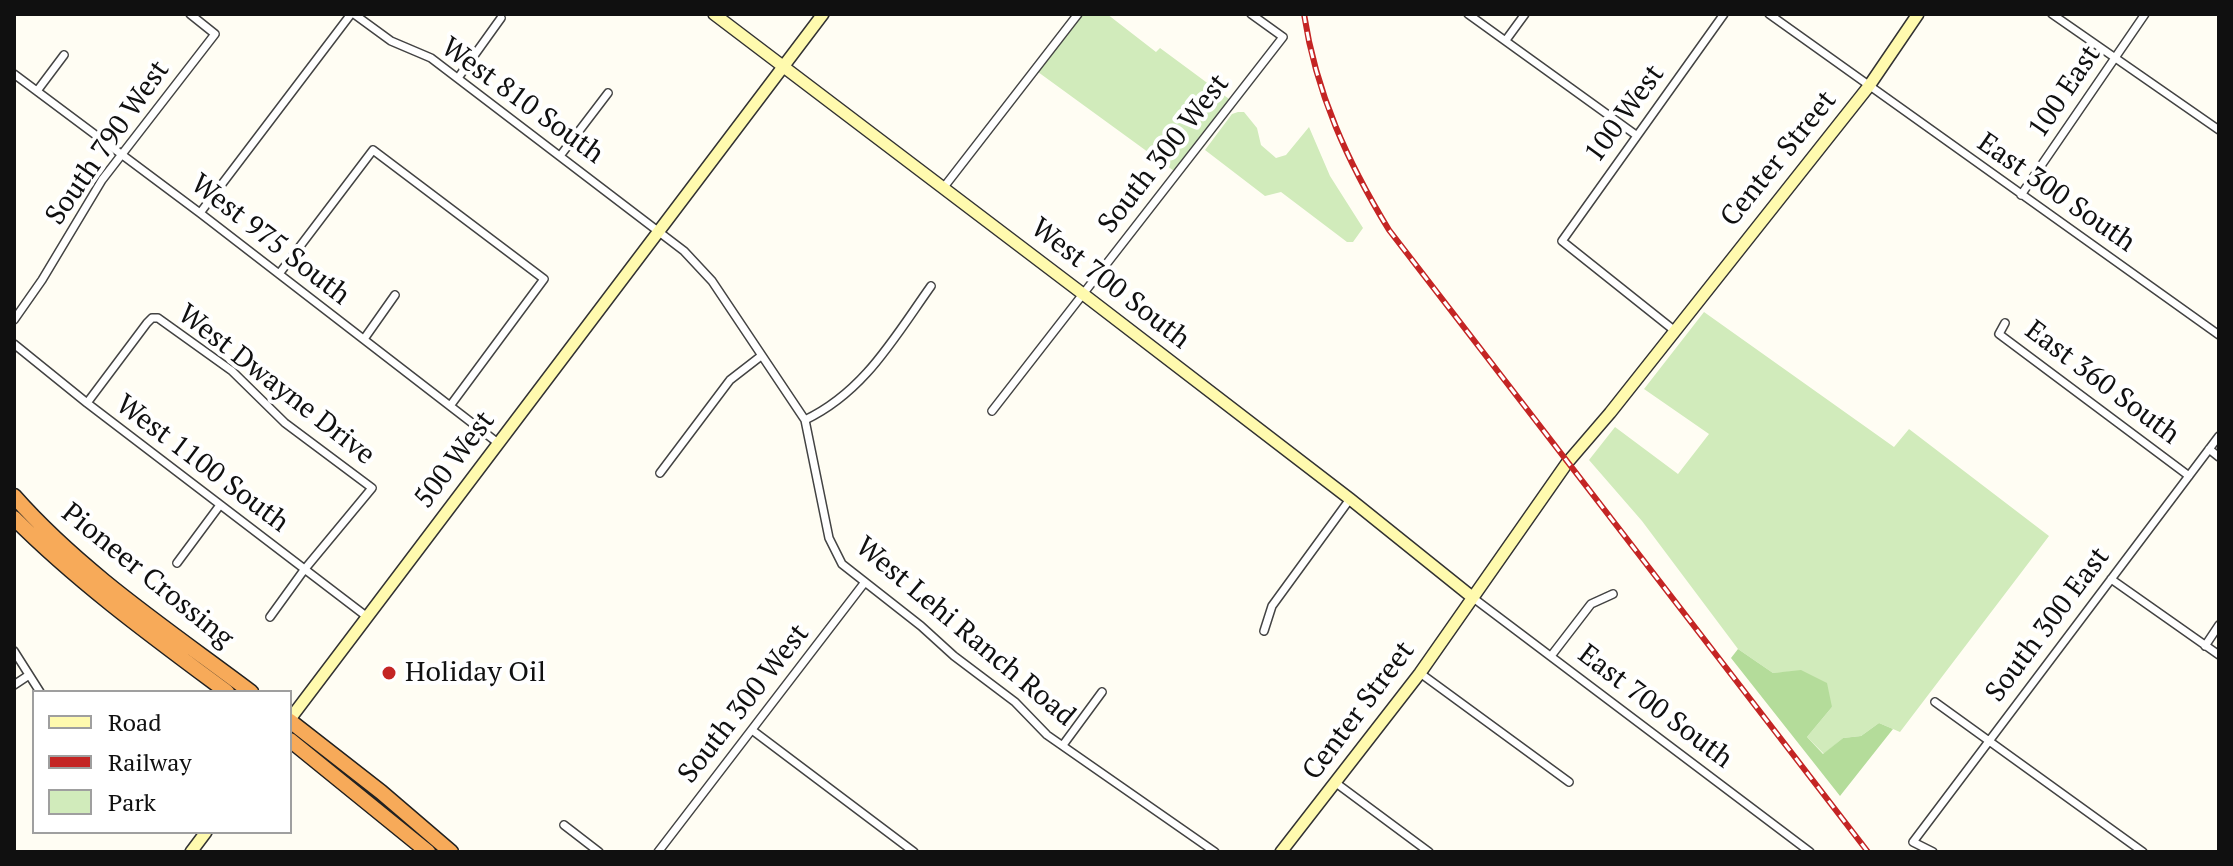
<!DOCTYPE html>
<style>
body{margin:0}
#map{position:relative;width:2233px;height:866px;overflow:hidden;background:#fffdf3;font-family:"PT Serif",serif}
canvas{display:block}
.frame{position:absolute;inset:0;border:16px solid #101010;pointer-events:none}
.legend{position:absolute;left:32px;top:690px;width:260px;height:144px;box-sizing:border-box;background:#fff;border:2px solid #9f9f9f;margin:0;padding:10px 14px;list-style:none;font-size:24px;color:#101010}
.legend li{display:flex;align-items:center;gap:16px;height:40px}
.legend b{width:40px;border:2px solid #9f9f9f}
</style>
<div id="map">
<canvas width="2233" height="866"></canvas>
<div class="frame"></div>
<ul class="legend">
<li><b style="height:10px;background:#fffaae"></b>Road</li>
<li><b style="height:10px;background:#c42524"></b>Railway</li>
<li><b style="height:22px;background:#d1ebbb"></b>Park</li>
</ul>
</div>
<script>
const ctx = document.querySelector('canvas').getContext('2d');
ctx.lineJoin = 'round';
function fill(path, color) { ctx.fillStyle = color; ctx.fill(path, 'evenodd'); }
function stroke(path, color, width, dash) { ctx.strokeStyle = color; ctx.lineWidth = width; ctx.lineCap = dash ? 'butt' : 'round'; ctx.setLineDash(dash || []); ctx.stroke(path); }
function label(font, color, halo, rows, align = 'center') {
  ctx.font = font + ' "PT Serif",serif'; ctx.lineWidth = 8; ctx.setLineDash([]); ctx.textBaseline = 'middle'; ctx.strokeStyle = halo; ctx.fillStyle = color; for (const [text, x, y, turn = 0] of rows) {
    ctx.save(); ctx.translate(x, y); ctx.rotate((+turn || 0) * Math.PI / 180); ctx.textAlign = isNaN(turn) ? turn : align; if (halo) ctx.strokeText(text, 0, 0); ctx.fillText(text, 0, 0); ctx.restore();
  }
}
fill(new Path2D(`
 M1083 14H1107L1156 52 1160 48 1229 99 1174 171 1038 72Z
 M1238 112H1244L1257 128 1261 145 1276 158 1286 155 1309 127 1330 176 1363 228 1353 242H1347L1281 192 1265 196 1205 150 1232 114Z
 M1704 312 1894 447 1909 429 2049 536 1900 732 1879 723 1861 736 1843 738 1824 754 1807 737 1832 707 1801 671 1773 673 1738 649 1642 521 1589 460 1615 427 1678 474 1709 434 1644 389Z`), '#d1ebbb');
fill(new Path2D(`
 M1738 649 1773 673 1801 670 1827 683 1832 707 1807 737 1823 754 1843 738 1861 736 1879 723 1893 729 1840 796 1731 658Z`), '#b4dc9a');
const street = new Path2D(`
 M354 14 391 41 431 58 684 251 712 281 805 420 829 538 842 564 921 626 954 656 1015 702 1047 735 1215 852
 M1468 14 1636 135
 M1769 14 2219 335
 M2052 14 2219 130
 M1506 40 1525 14
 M14 74 200 213 498 443
 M458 78 501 18
 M37 91 64 55
 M560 156 608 93
 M944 187 1078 14
 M2021 195 2145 14
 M200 213 351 14
 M279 274 373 150 544 279 450 406
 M14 320 42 280 102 180 215 34 190 14
 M2005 323 1999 334 2189 476
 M1675 331 1562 241 1724 14
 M364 339 395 295
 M14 344 87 403 366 616
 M87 403 147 323 152 318H158L232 371 285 423 372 488 304 570 270 617
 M992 411 1283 37 1251 14
 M805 420C864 392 894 338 931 286
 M2209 449 2219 457
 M660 473 730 380 761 356
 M177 563 220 505
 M2111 579 2219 655
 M1472 597 1810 852
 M1264 631 1272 606 1350 499
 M2205 646 2219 625
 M14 651 40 692
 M1551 656 1591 604 1613 594
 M1420 673 1569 782
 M14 685 29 675
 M1935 702 2143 852
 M752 730 914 852
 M1063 745 1102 692
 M1336 783 1429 852
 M564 825 599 852
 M658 852 865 582
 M1933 852 1913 842 2219 436`);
const secondary = new Path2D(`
 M714 14 1083 294 1350 499 1472 597
 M290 719 823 14
 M191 852 206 832
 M1281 852 1420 673 1567 463 1610 413 1869 86 1918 14`);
const highway = new Path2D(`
 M14 496C82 573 170 631 251 692
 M14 518C79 583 153 637 227 692
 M290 721 381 792 451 852
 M290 740 428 852`);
stroke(street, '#434343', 10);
stroke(secondary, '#323232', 14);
stroke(highway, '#212121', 17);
stroke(street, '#fff', 7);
stroke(secondary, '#fffaae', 11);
stroke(highway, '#f7aa59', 14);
const rail = new Path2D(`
 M1304 14C1316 93 1348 163 1389 230L1868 852`);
stroke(rail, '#c42524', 6);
stroke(rail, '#fff', 3, [9]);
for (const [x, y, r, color] of [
 [389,673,8,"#c42524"]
]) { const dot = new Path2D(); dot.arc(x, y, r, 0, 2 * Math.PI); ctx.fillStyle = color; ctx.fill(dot); stroke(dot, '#fff', 3); }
label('28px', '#101010', '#fff', [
 ["100 East",2065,92,-56],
 ["West 810 South",522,101,36],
 ["100 West",1625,114,-54],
 ["South 790 West",108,143,-55],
 ["South 300 West",1164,154,-52],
 ["Center Street",1779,159,-51],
 ["East 300 South",2056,193,35],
 ["West 975 South",270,240,38],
 ["West 700 South",1110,284,38],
 ["East 360 South",2102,383,37],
 ["West Dwayne Drive",276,385,38],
 ["500 West",455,460,-53],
 ["West 1100 South",202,464,37],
 ["Pioneer Crossing",147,576,39],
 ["South 300 East",2048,625,-53],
 ["West Lehi Ranch Road",965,632,40],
 ["South 300 West",744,704,-52],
 ["East 700 South",1655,707,37],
 ["Center Street",1359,711,-53]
]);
label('28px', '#101010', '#fff', [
 ["Holiday Oil",405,673]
], 'left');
</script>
